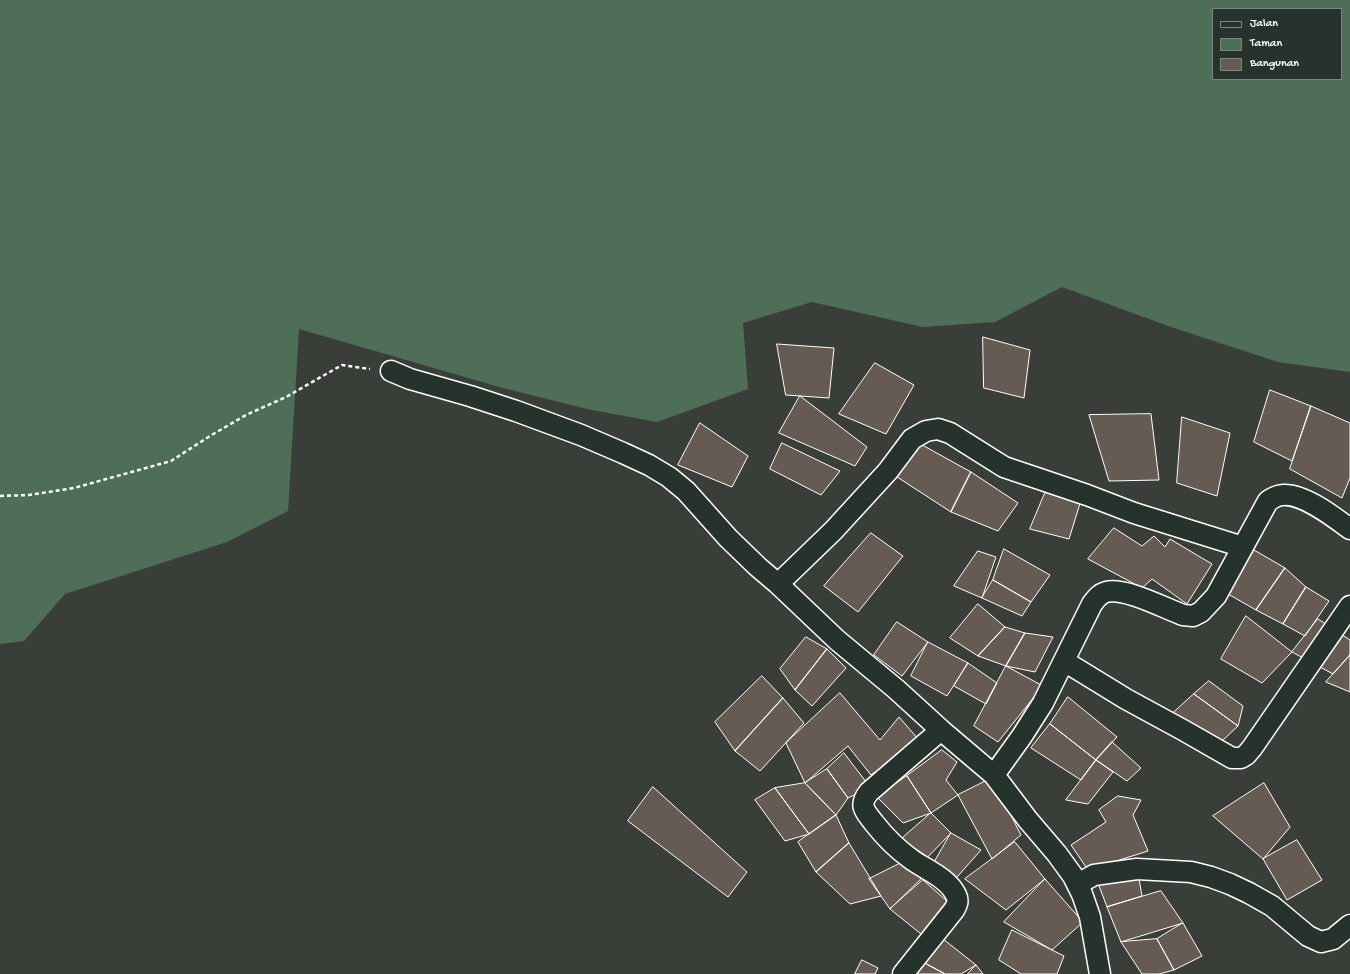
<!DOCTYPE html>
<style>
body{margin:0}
#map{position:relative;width:1350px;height:974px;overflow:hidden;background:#393f38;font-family:"Gochi Hand",sans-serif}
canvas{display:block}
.legend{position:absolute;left:1212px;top:8px;width:130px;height:72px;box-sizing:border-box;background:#26332d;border:1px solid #7d8581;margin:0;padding:5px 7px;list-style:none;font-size:12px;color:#fff}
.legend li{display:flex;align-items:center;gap:8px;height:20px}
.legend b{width:20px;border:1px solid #7d8581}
</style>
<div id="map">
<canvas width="1350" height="974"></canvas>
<ul class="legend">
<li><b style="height:5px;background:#26332d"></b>Jalan</li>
<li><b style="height:11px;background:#4e6e58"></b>Taman</li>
<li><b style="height:11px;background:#665b53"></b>Bangunan</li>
</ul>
</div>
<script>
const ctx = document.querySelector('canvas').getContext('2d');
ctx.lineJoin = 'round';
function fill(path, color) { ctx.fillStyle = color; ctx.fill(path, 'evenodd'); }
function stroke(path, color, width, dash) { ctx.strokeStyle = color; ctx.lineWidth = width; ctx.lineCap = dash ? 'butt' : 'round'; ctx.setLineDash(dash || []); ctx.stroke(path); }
fill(new Path2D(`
 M0 0H1350V372L1278 362 1168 326 1062 287 995 322 923 327 812 302 743 323 748 389 657 422 587 409 503 388 299 329 288 511 227 542 65 594 24 641 0 644ZM1213 9H1341V79H1213Z`), '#4e6e58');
const building = new Path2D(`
 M983 337 1030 350 1024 398 984 388Z
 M777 344 834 348 829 398 786 395Z
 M875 363 914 385 886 434 839 414Z
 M1270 390 1311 406 1292 461 1254 442Z
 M800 396 867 447 855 466 779 433Z
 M1311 406 1350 423V478L1342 498 1290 469Z
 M1151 414 1159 480 1109 481 1089 415Z
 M1182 417 1230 433 1217 496 1177 483Z
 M700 423 748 456 732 487 678 465Z
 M915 441 971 472 951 512 891 473Z
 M782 443 840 471 821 495 770 469Z
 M971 472 1018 503 998 531 951 512Z
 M1048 486 1082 497 1069 539 1030 529Z
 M1114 528 1142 546 1154 536 1165 547 1170 539 1212 564 1187 604 1152 579 1142 588 1088 559Z
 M871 533 903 556 858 612 824 586Z
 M1004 549 1050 575 1031 602 993 580Z
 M1254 550 1285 568 1256 610 1228 594Z
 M978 551 996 557 982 598 954 586Z
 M1285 568 1306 587 1283 624 1256 610Z
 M993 580 1031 602 1022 616 982 598Z
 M1306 587 1329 601 1305 636 1283 624Z
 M978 604 1005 627 978 656 950 638Z
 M1246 616 1292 652 1262 683 1221 659Z
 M1318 619 1350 640V655L1333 674 1292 652Z
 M897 622 928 642 902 676 874 655Z
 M1005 627 1025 633 1006 666 978 656Z
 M1025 633 1053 637 1035 672 1006 666Z
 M806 637 827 649 795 690 780 669Z
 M928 642 968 663 947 696 911 676Z
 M827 649 846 668 812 706 795 690Z
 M1350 655V692L1326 682Z
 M968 663 997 683 986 704 954 686Z
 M1006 666 1043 686 998 742 974 726Z
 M762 676 783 698 735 751 715 722Z
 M1209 681 1243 706 1238 726 1194 694Z
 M840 693 880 740 899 717 919 740 871 775 848 746 805 783 786 743Z
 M1194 694 1238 726 1221 742 1172 714Z
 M1068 697 1117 737 1096 760 1050 724Z
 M783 698 804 723 760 771 735 751Z
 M1050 724 1096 760 1081 780 1031 748Z
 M1112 742 1141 768 1127 781 1096 760Z
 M942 750 957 762 946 780 958 795 931 813 907 776Z
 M844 753 870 787 848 798 827 769Z
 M1096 760 1113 772 1088 804 1066 800Z
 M827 769 848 798 836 815 805 783Z
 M907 776 931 813 903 823 877 797Z
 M992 778 1021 835 992 859 958 795Z
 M805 783 836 815 809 834 775 788Z
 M1264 783 1290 827 1263 859 1213 816Z
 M653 787 747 872 728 897 628 821Z
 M775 788 809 834 785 841 755 800Z
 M1118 796 1141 800 1133 815 1148 851 1088 870 1071 845 1106 822 1099 810Z
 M931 813 951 833 920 865 898 842Z
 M836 815 849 843 816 872 798 842Z
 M951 833 981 850 950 885 930 870Z
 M1297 840 1322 880 1287 900 1263 859Z
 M1015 842 1045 879 1006 910 965 879Z
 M849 843 881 896 850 904 816 872Z
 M909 859 929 871 890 909 869 879Z
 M1138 873 1142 896 1107 907 1096 878Z
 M1045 879 1083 922 1052 950 1004 922Z
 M923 880 947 901 921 934 890 909Z
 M1161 891 1183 923 1121 942 1107 907Z
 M1183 923 1202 956 1174 970 1157 939Z
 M1012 930 1064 956 1057 974H1021L999 960Z
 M938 935 976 965 961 974H945L921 961Z
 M1157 939 1174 970 1159 974H1142L1121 942Z
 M862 960 878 968 875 974H855Z
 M921 961 945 974H909Z
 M976 965 983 974H968Z`);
fill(building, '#665b53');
stroke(building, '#fff', 1);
const minor = new Path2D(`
 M391 371 410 379 470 396 516 411 581 435 623 453 649 465 669 477 686 491 728 538 758 567 778 584 837 640 896 689 941 730 994 775 1028 820 1057 854 1073 876 1082 894 1090 917 1100 974
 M778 584 833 531 888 471 912 439 926 431 938 429 950 433 1004 467 1087 495 1134 513 1243 547
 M1064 661 1126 699 1183 730 1232 758H1241L1246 755 1252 748 1350 606
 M994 775 1022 736 1043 703 1092 604C1096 599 1099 594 1106 592 1125 587 1164 608 1183 615L1193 616 1201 612 1216 596 1268 501C1273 498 1277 495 1283 495 1303 493 1334 517 1350 529
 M1078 884 1094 875 1137 869 1191 872 1211 877 1230 884 1249 893 1272 906 1308 936 1321 942 1333 939 1350 925
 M903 974 954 910C957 905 959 901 956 895 948 878 926 870 911 859 897 849 885 837 874 823 865 811 858 806 869 792L941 730`);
stroke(minor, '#fff', 23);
stroke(new Path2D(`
 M0 496 29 495 74 488 171 461 210 436 246 415 286 397 342 365 370 369`), '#fff', 2.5, [4, 3]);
stroke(minor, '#26332d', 20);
</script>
